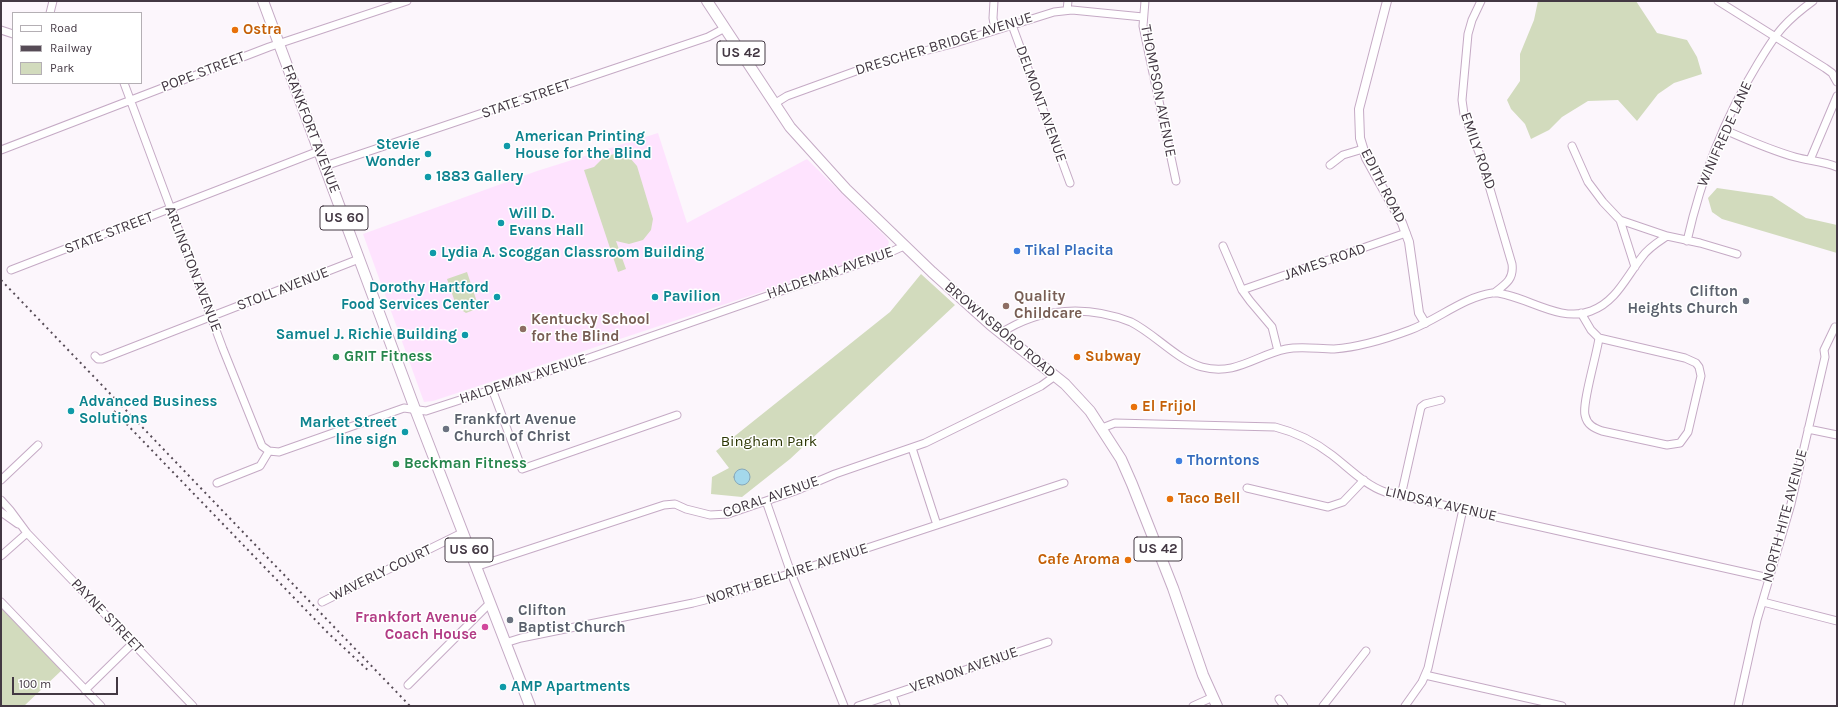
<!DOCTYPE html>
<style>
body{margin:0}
#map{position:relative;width:1838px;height:707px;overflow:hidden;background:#fcf6fc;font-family:Karla,sans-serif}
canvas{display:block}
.frame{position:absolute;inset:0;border:2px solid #433843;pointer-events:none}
.legend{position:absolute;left:12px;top:12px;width:130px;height:72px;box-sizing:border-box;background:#fff;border:1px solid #b4afb4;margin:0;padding:5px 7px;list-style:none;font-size:12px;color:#433843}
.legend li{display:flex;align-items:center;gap:8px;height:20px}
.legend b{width:20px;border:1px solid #b4afb4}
.scale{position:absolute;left:12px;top:677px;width:106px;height:18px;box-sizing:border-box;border:2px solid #433843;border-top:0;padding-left:5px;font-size:12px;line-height:14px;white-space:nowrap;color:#433843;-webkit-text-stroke:3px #fff;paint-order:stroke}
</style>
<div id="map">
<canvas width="1838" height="707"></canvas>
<div class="frame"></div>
<ul class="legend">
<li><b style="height:5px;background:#fff"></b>Road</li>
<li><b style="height:5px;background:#564b56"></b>Railway</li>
<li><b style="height:11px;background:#d2dbbd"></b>Park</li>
</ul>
<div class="scale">100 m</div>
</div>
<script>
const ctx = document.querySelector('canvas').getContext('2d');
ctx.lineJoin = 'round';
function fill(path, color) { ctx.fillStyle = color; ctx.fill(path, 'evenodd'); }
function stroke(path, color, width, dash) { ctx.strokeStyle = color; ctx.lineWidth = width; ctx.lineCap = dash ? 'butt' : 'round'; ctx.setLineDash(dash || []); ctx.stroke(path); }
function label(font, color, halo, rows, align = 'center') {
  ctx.font = font + ' Karla,sans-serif'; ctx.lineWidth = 3; ctx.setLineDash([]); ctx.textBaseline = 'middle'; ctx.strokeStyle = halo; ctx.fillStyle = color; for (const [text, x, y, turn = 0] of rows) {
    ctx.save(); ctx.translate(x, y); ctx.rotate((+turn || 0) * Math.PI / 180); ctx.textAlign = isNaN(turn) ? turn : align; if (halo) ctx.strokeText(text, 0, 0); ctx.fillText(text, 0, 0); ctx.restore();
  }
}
fill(new Path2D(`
 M658 133 687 223 807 159 886 237 889 242 887 248 864 258 433 401 424 402 363 234 537 171Z`), '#fee3fe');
fill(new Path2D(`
 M1538 1H1636L1657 33 1687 40 1697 57 1702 74 1674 83 1658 94 1637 121 1618 100 1588 101 1562 117 1549 130 1531 139 1525 124 1511 109 1507 100 1520 81V54L1534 20Z
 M614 154 630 158 637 166 653 219 651 230 643 240 629 244 616 241 626 269 618 272 584 170 594 167 604 157Z
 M1717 188 1772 196 1806 218 1837 225V253L1722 219 1712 212 1708 198Z
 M467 272 479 308 466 313 463 311 461 304 456 305 447 279Z
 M921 274 955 305 790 459 742 497 711 494 712 477 729 468 716 451 890 312Z
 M1 604 63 669 24 706H1Z`), '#d2dbbd');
const water = new Path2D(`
 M734 477a8 8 0 1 1 16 0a8 8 0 1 1-16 0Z`);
fill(water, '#a4d8eb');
stroke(water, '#87a8b9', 1);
const minor = new Path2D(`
 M994 1 993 18 995 30
 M1145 1 1143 26 1176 181
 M1481 1 1472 20 1468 34 1462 100 1464 114 1480 155 1512 264C1514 279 1506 284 1494 293
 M1718 1 1825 68 1832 73 1837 82
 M1067 10 1068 1
 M50 13 53 1
 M1012 25 1070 183
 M1 30 13 34
 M124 83 223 349 262 446 269 451 279 452 404 408 426 411 586 359 882 256 904 246
 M774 104 787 96 881 62 952 44 1054 12 1072 10 1143 17
 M1725 130C1748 140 1770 150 1795 157 1809 161 1823 161 1837 167
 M1572 146 1588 182 1603 202 1620 220 1667 236
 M1 150 269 47 407 1
 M1810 160 1837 96
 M1330 165 1343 155 1363 149
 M325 166 708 37 725 28
 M1620 220 1635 267
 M1687 241C1701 179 1724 119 1757 65 1765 52 1773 38 1783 27 1792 17 1802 9 1813 1
 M1223 246 1242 290 1250 301 1272 327 1278 351
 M11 270 319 151
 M1242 290 1406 233
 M1581 313 1591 330 1599 338
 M1001 333C1041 307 1088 305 1131 322 1155 334 1177 360 1202 367 1236 376 1256 355 1286 349 1301 346 1318 349 1334 349 1360 347 1386 339 1410 330 1437 320 1464 297 1492 293 1497 292 1502 294 1507 295 1533 301 1563 322 1591 311 1616 302 1626 277 1642 257 1648 248 1658 242 1667 236L1700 243 1737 254
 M1599 338 1685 358 1696 363 1699 367 1701 376 1688 432 1680 443 1667 445 1602 431C1594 428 1587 425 1585 415 1582 403 1597 354 1599 338Z
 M95 356 98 359H102L359 259
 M492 389 522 469 677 415
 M1102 428 1115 423 1275 427C1295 432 1315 442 1332 455 1349 468 1365 485 1385 492L1769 578
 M1808 429 1837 435
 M912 448 937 525
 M1 480 38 445
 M217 483 260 466 269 451
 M1247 488 1328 507 1343 502 1364 480
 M1401 496 1421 407 1425 404 1441 400
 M1 500 10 510 27 533 193 706
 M766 501 791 573 844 706
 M1 512 18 524
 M1 556 27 533
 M475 567 664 505 675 504 686 509 710 515 728 514 795 491 835 474 925 443 1041 386 1055 376
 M1 602 101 706
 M322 602 462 533
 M1763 602 1837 621
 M505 643 521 638 693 603 725 595 1064 483
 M1425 675 1562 706
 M408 685 490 603
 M85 690 133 643
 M892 695 896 706
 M1279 699 1284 706
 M858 706 1048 642
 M1193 706 1213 697
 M1323 706 1366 651
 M1405 706 1422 682 1428 668 1463 509
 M1738 706 1757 620 1791 504 1825 357 1824 350 1835 327`);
const tertiary = new Path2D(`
 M1387 1 1359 109 1360 138 1366 158 1402 223 1409 242 1419 313 1425 323`);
const primary = new Path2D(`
 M263 1 415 409 530 706
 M707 1 790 127 846 189 932 272 991 325 1065 384 1090 411 1121 459 1132 484 1173 588 1203 675 1217 706`);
stroke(minor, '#c5aac5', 9);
stroke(tertiary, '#c5aac5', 10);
stroke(primary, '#c5aac5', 12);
stroke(minor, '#fff', 7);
stroke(tertiary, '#fff', 8);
stroke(primary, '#fff', 10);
stroke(new Path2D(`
 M1 280 410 706
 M114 411 328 633 370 672`), '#564b56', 2, [2, 4]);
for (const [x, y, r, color] of [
 [235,30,4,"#e8710a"],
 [507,146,4,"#0f9aa8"],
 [428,154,4,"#0f9aa8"],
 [428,177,4,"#0f9aa8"],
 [501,223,4,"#0f9aa8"],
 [1017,251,4,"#3f7fe0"],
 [433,253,4,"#0f9aa8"],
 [497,297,4,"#0f9aa8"],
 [655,297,4,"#0f9aa8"],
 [1746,301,4,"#6b7280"],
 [1006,306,4,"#8d6e63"],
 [523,329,4,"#8d6e63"],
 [465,335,4,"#0f9aa8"],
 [336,357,4,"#2e9e5b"],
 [1077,357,4,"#e8710a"],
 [1134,407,4,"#e8710a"],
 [71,411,4,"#0f9aa8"],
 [446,429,4,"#6b7280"],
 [405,432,4,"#0f9aa8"],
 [1179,461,4,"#3f7fe0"],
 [396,464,4,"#2e9e5b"],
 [1170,499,4,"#e8710a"],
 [1128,560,4,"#e8710a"],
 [510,620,4,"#6b7280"],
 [485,627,4,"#d1479c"],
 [503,687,4,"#0f9aa8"]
]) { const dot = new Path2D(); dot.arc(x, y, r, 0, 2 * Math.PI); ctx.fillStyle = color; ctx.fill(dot); stroke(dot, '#fff', 1.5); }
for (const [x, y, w] of [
 [741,53,48],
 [344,218,48],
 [1158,549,48],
 [469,550,48]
]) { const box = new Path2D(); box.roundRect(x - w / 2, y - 12, w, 24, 3); ctx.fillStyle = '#fff'; ctx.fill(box); stroke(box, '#433843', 1); }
label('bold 14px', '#433843', null, [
 ["US 42",741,53],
 ["US 60",344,218],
 ["US 42",1158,549],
 ["US 60",469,550]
]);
label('bold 15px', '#c56008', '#fff', [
 ["Ostra",243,30],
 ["Subway",1085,357],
 ["El Frijol",1142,407],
 ["Taco Bell",1178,499],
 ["Cafe Aroma",1120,560,"right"]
], 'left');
label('15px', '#433843', '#fff', [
 ["DRESCHER BRIDGE AVENUE",944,44,-17],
 ["POPE STREET",203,72,-21],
 ["THOMPSON AVENUE",1158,91,79],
 ["STATE STREET",526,99,-19],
 ["DELMONT AVENUE",1041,104,70],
 ["FRANKFORT AVENUE",311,129,69],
 ["WINIFREDE LANE",1725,134,-66],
 ["EMILY ROAD",1478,151,71],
 ["EDITH ROAD",1383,186,63],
 ["STATE STREET",109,233,-21],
 ["JAMES ROAD",1325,262,-19],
 ["ARLINGTON AVENUE",193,269,69],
 ["HALDEMAN AVENUE",830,273,-19],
 ["STOLL AVENUE",283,289,-21],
 ["BROWNSBORO ROAD",1000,330,40],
 ["HALDEMAN AVENUE",523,379,-18],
 ["CORAL AVENUE",771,497,-19],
 ["LINDSAY AVENUE",1441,504,13],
 ["NORTH HITE AVENUE",1785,516,-75],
 ["WAVERLY COURT",381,573,-26],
 ["NORTH BELLAIRE AVENUE",787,574,-18],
 ["PAYNE STREET",107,616,46],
 ["VERNON AVENUE",964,670,-19]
]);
label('bold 15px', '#0d838f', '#fff', [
 ["American Printing",515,137],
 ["House for the Blind",515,154],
 ["Stevie",420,145,"right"],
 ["Wonder",420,162,"right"],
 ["1883 Gallery",436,177],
 ["Will D.",509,214],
 ["Evans Hall",509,231],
 ["Lydia A. Scoggan Classroom Building",441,253],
 ["Dorothy Hartford",489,288,"right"],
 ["Food Services Center",489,305,"right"],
 ["Pavilion",663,297],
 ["Samuel J. Richie Building",457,335,"right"],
 ["Advanced Business",79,402],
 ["Solutions",79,419],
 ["Market Street",397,423,"right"],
 ["line sign",397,440,"right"],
 ["AMP Apartments",511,687]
], 'left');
label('bold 15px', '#366cbe', '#fff', [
 ["Tikal Placita",1025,251],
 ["Thorntons",1187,461]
], 'left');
label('bold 15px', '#5b616d', '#fff', [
 ["Clifton",1738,292,"right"],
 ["Heights Church",1738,309,"right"],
 ["Frankfort Avenue",454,420],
 ["Church of Christ",454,437],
 ["Clifton",518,611],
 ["Baptist Church",518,628]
], 'left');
label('bold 15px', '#785e54', '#fff', [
 ["Quality",1014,297],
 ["Childcare",1014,314],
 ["Kentucky School",531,320],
 ["for the Blind",531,337]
], 'left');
label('bold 15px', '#27864d', '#fff', [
 ["GRIT Fitness",344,357],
 ["Beckman Fitness",404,464]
], 'left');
label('15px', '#2b3503', '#fff', [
 ["Bingham Park",769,442]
]);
label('bold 15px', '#b23c85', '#fff', [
 ["Frankfort Avenue",477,618],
 ["Coach House",477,635]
], 'right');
</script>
